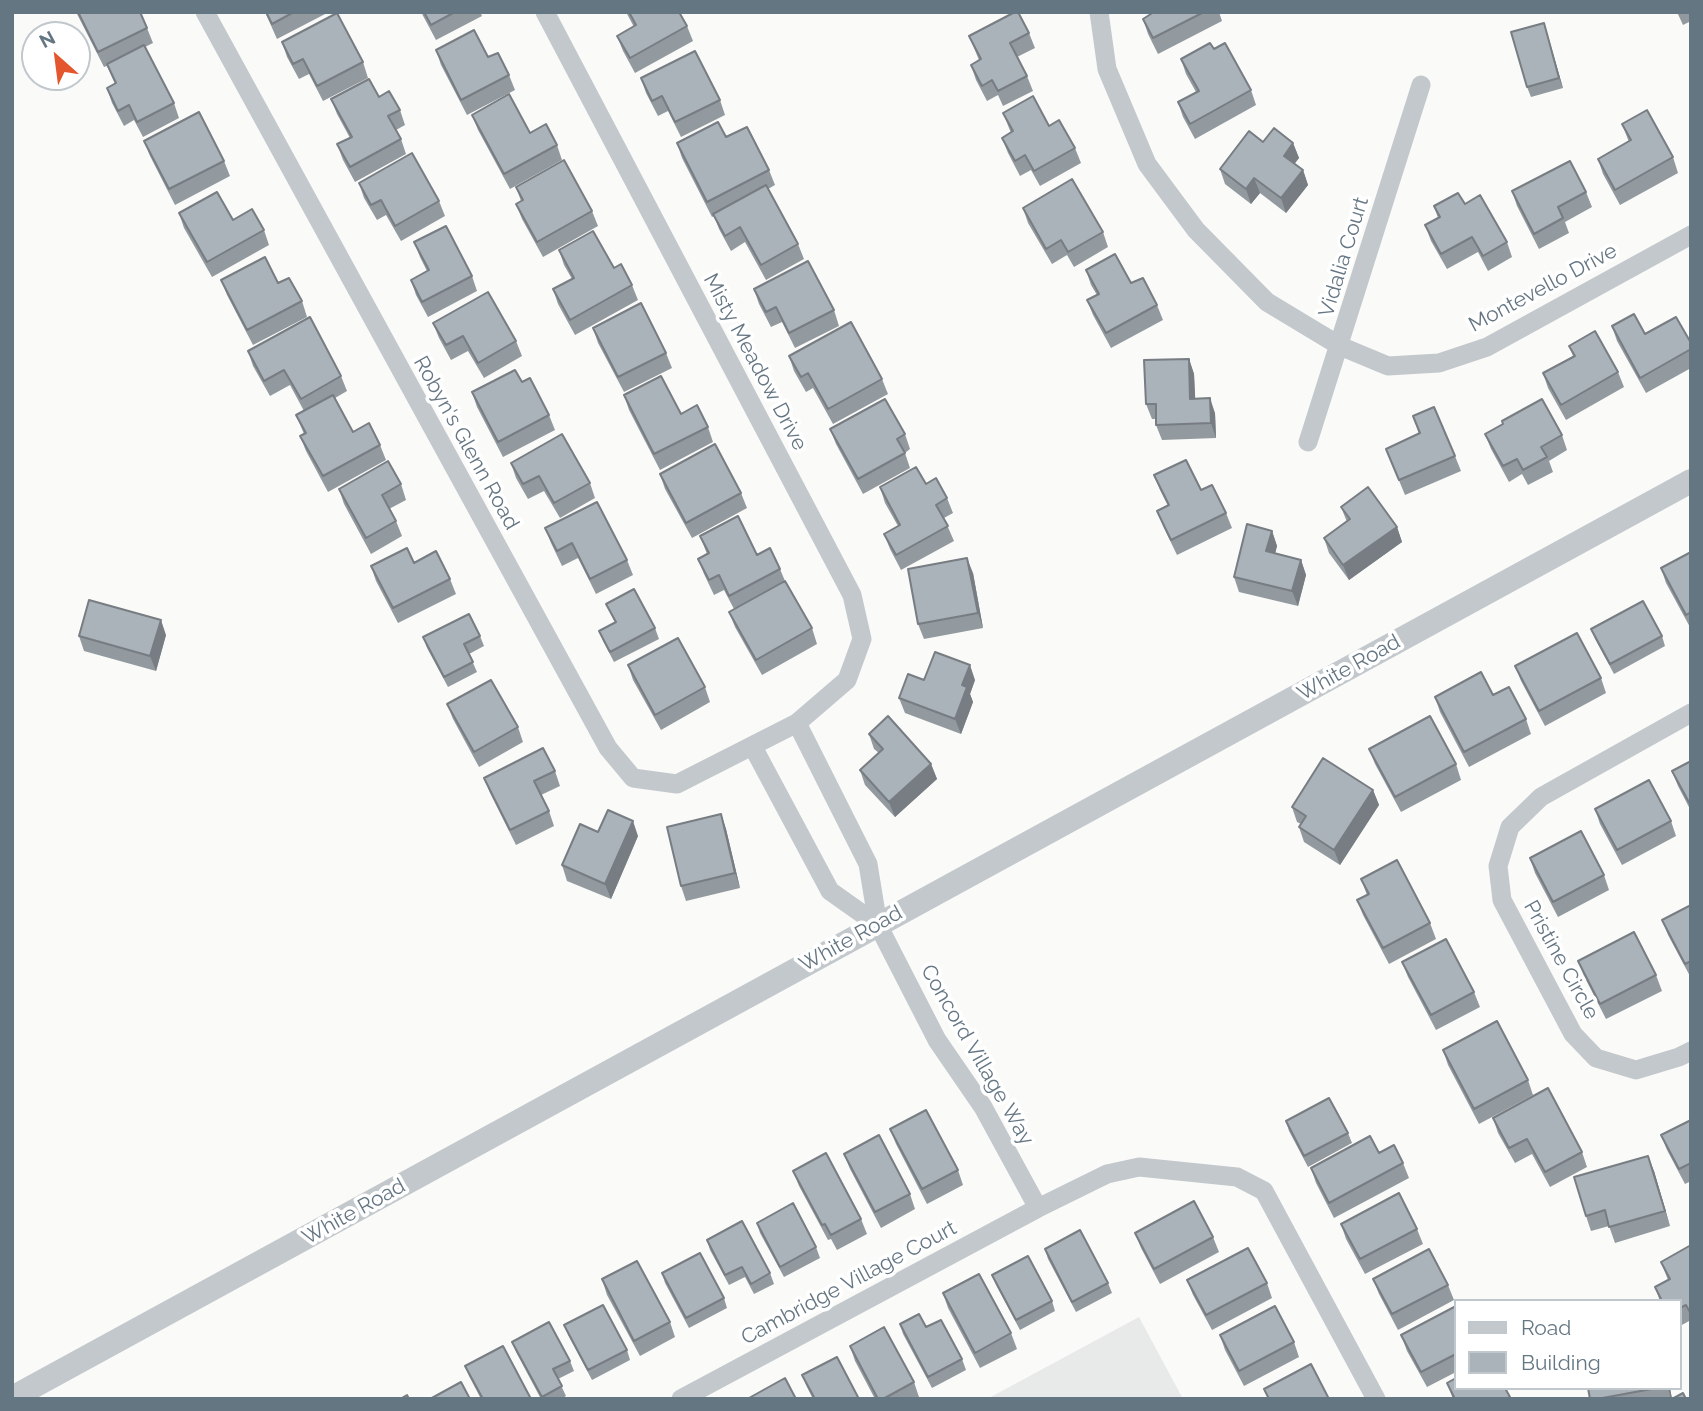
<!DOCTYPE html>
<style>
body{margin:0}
#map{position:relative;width:1703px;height:1411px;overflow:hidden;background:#fafaf8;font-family:Raleway,sans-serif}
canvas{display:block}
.frame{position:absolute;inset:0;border:14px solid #657683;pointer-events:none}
.legend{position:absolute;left:1454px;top:1299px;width:228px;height:91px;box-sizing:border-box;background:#fff;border:2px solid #c1c8cd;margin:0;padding:9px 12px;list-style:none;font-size:21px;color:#657683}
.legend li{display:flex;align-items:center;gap:14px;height:35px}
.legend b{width:35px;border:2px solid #c1c8cd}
.north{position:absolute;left:21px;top:21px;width:70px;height:70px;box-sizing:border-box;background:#fff;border:2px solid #c1c8cd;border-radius:50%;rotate:332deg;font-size:19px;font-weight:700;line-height:28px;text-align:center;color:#657683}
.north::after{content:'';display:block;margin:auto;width:24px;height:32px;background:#e4572e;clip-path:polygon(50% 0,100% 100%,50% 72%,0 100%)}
</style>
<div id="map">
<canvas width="1703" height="1411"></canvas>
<div class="frame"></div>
<ul class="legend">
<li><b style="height:9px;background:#c3c8cc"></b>Road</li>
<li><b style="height:19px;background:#aab3b9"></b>Building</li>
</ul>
<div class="north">N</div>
</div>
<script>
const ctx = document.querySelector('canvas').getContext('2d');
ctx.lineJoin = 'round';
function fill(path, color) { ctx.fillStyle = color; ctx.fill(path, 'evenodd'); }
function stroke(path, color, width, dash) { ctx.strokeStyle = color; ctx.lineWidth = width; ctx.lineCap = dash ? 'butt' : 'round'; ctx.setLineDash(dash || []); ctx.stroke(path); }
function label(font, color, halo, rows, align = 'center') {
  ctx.font = font + ' Raleway,sans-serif'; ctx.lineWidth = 7; ctx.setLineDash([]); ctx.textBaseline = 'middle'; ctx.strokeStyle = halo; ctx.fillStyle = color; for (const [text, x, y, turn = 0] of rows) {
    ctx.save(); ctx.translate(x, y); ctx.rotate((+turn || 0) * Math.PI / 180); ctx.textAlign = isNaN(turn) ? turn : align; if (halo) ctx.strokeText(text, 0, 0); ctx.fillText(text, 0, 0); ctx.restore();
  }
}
fill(new Path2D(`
 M1139 1317 1183 1399H987Z`), '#e8e9e9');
stroke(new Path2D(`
 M205 12 608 748 633 778 677 784 797 723 847 680 862 639 852 595 545 12
 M1099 12 1107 69 1147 164 1196 230 1267 302 1340 346 1388 366 1439 363 1487 347 1691 235
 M1308 442 1421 85
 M1691 713 1541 797 1510 827 1498 866 1502 900 1573 1034 1596 1058 1636 1070 1679 1057 1691 1051
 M797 723 868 864 878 925 937 1040 983 1107 1038 1208
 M753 747 830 891 878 925
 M681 1399 1038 1208 1107 1174 1139 1167 1237 1177 1264 1191 1376 1399`), '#c3c8cc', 19);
stroke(new Path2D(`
 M12 1398 1691 481`), '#c3c8cc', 24);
fill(new Path2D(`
 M76 12H140L147 28 153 43 145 47 174 103 179 118 143 137 134 120 124 126 112 103 107 88 115 84 107 66 104 67Z
 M265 12H329L277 39Z
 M421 12H480L482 16 436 40Z
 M626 12H679L687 26 693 41 635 73 623 51 617 36 634 27Z
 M1154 12H1219L1222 21 1158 54 1148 34 1143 19Z
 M1677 12H1691V21L1683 25Z
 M1544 23 1563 88 1531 97 1527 87Z
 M1029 33 1035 48 1017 57 1027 76 1033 91 1003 106 998 95 987 101 976 80 971 65 979 60 969 36Z
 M282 42 363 62 368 78 323 101 309 74 299 79 287 57Z
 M1214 49 1251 90 1256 105 1195 139 1183 117 1178 102 1196 92 1186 74 1181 59Z
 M436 50 509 75 515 90 467 115 441 65Z
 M641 78 720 100 725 115 681 137 668 111 658 116 646 93Z
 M379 97 400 110 405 125 396 130 401 139 406 154 355 182 343 160 337 144 350 138 337 114 331 99Z
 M1003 113 1049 126 1075 148 1081 163 1040 186 1031 170 1020 176 1008 153 1002 138 1011 133Z
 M472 115 530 133 557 145 562 160 510 189 478 130Z
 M1622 124 1673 157 1678 173 1620 205 1603 174 1598 159 1629 142Z
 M726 137 769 170 775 185 768 189 798 244 804 259 766 280 745 242 731 251 719 229 714 216 712 217 682 158 677 143Z
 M144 141 224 161 230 176 175 205 150 156Z
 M1263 142 1293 143 1299 158 1294 164 1303 170 1308 185 1286 213 1260 193 1251 204 1225 184 1220 169Z
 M359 183 439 201 445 216 401 241 386 215 377 220 364 198Z
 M516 187 592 211 598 226 543 257 522 219 516 204 521 201Z
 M1512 191 1586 192 1592 207 1565 222 1569 233 1539 249 1517 206Z
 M1465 204 1507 242 1512 257 1488 271 1478 252 1447 269 1431 241 1425 225 1438 218 1434 206Z
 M1023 208 1103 232 1108 247 1074 267 1067 255 1052 264 1028 223Z
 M179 213 233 220 264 230 269 245 212 277 184 228Z
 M414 242 472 276 477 291 428 317 416 295 411 280 427 271 420 257Z
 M559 250 632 285 638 300 575 335 558 304 553 289 572 279 564 265Z
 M1086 270 1131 283 1157 305 1163 320 1111 348 1093 315 1087 300 1097 295 1091 285Z
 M221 280 278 283 302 301 307 317 253 345 227 295Z
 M754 289 834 310 839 326 795 348 782 322 771 327 759 304Z
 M433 323 516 341 522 356 484 378 468 351 451 360 439 338Z
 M1612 326 1645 334 1691 343V368L1646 393 1617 341Z
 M593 328 666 353 672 368 624 392 598 343Z
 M1569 346 1618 372 1624 387 1566 420 1548 388 1543 373 1573 356Z
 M248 351 341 376 347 391 335 398 353 432 380 445 386 460 328 492 306 451 300 436 304 434 296 415 304 411 290 385 270 396 253 366Z
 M789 356 882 379 888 394 833 424 813 388 806 392 794 371Z
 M1189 359 1194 374 1195 399 1215 413 1216 438 1162 440 1156 425V419H1152L1146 404Z
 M522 382 549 415 555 430 503 457 477 407 472 392Z
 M624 395 708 427 713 442 660 470 629 410Z
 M1413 416 1455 456 1461 471 1405 495 1386 449 1419 434Z
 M1502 421 1562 435 1567 450 1549 461 1553 472 1528 485 1522 474 1509 482 1491 449 1485 434 1503 424Z
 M830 429 905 434 910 449 905 453 910 468 863 494 836 444Z
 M511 463 590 483 595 498 560 518 544 491 528 499 516 478Z
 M660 474 741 493 747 508 692 538 665 489Z
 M1154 475 1226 513 1232 528 1177 555 1163 526 1157 511 1168 506 1160 490Z
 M401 484 406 500 389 509 396 521 402 536 371 554 344 504 339 489Z
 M926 484 947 498 953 513 944 518 954 541 901 570 890 549 884 534 898 526 885 503 880 487Z
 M1341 507 1397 527 1402 542 1349 580 1329 553 1324 538 1347 522Z
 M545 528 627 560 633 575 596 594 578 558 562 566 551 543Z
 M1272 531 1277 546 1275 553 1301 560 1306 575 1298 606 1239 592 1234 577Z
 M700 536 757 555 780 569 785 581 812 628 817 644 762 675 735 627 729 612 734 609 724 590 714 595 704 574 698 559 707 554Z
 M1691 552V629L1666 583 1661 568Z
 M371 566 450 579 456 594 398 623 376 581Z
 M973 573 983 628 924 639 918 624Z
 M606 604 655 628 659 639 614 662 603 641 599 631 615 623Z
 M1591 629 1662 636 1665 646 1614 674 1595 639Z
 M166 635 156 671 84 651 79 636Z
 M480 636 484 646 469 654 477 672 448 687 427 648 423 637Z
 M628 665 705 687 710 702 661 730 633 680Z
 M1515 666 1601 678 1606 693 1545 726 1521 681Z
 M924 680H975L970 694 973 702 961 734 905 713 899 698Z
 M1493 695 1526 719 1531 734 1469 767 1440 712 1435 697Z
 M447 704 518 727 523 742 479 767 453 719Z
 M869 734 931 764 937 779 895 817 865 785 860 770 879 753 874 749Z
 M1369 749 1456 764 1461 780 1401 812 1375 764Z
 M1691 761V811L1678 786 1672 771Z
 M555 771 560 786 541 795 549 811 554 826 516 845 490 793 484 778Z
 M1373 790 1379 805 1340 865 1304 842 1299 827 1301 824 1297 822 1292 807Z
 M1595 809 1671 821 1676 836 1622 865 1600 824Z
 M721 814 726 829 740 888 686 901 681 886Z
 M598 832 638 836 611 899 567 881 562 865Z
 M1530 858 1604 875 1609 890 1558 917 1535 873Z
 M1361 879 1430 923 1436 939 1389 964 1363 915 1357 900 1367 895Z
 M1691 905V978L1668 935 1662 920Z
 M1578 961 1656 975 1662 991 1606 1019 1584 976Z
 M1402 962 1474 992 1480 1007 1436 1030 1408 977Z
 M1443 1050 1528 1080 1533 1095 1479 1124 1448 1065Z
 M1493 1118 1582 1152 1587 1167 1550 1187 1532 1154 1515 1163 1498 1133Z
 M1691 1120V1181L1685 1184 1667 1150 1661 1135Z
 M1286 1121 1348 1133 1352 1143 1308 1167 1289 1131Z
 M890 1129 958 1170 963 1185 927 1204 896 1144Z
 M1379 1153 1403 1163 1409 1178 1334 1218 1316 1183 1311 1168Z
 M844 1154 910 1194 915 1209 881 1228 850 1169Z
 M793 1171 861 1219 867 1234 837 1250 831 1239 828 1240 799 1186Z
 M1654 1171 1670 1226 1615 1243 1609 1226 1591 1231 1586 1216Z
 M757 1223 816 1247 820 1258 784 1277 760 1233Z
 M1341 1224 1417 1229 1423 1244 1365 1274 1346 1239Z
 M1135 1233 1213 1237 1219 1252 1160 1284 1141 1248Z
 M707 1240 770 1273 774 1284 754 1294 745 1277 729 1285 710 1250Z
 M1691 1245V1320L1680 1326V1301H1660L1655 1287 1668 1280 1661 1262Z
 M1045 1249 1108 1283 1112 1293 1076 1312 1048 1259Z
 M662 1273 724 1298 727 1308 689 1328 665 1283Z
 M992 1275 1052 1301 1055 1311 1020 1330 996 1285Z
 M602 1279 670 1322 675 1337 640 1356 607 1295Z
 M1373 1279 1448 1285 1454 1300 1398 1330 1379 1294Z
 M1187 1280 1267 1283 1272 1298 1212 1330 1193 1295Z
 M943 1293 1011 1333 1017 1349 980 1368 948 1308Z
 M1456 1306V1372L1427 1387 1407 1351 1401 1335Z
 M900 1324 926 1327 962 1359 966 1370 932 1388 903 1334Z
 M564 1325 627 1350 630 1360 592 1380 568 1335Z
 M1220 1335 1294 1342 1299 1357 1244 1386 1225 1350Z
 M512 1342 570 1361 574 1371 558 1379 566 1396 561 1399H541L516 1352Z
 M850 1346 914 1382 919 1397 916 1399H875L855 1361Z
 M465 1366 531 1399H481L469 1376Z
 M802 1375 859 1399H813L806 1385Z
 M1447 1383 1505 1388 1511 1399H1453Z
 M1588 1388H1670L1672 1399H1590Z`), '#929a9f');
fill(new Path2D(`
 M1544 23 1547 33 1563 88 1559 78Z
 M1293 143 1299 158 1289 171 1284 156Z
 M1303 170 1308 185 1286 213 1281 198Z
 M1254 178 1260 193 1251 204 1246 189Z
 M1189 359 1194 374 1196 414 1190 399Z
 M1210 398 1215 413 1216 438 1211 423Z
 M1397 527 1402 542 1349 580 1343 565Z
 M1272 531 1277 546 1272 566 1266 551Z
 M967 558 973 573 983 628 978 613Z
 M1301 560 1306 575 1298 606 1292 591Z
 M161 620 166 635 156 671 150 656Z
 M970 665 975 680 970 694 973 702 961 734 955 719 962 685Z
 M931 764 937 779 895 817 889 802Z
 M1373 790 1379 805 1340 865 1334 850Z
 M721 814 726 829 740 888 735 873Z
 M633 821 638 836 611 899 605 884Z
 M1648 1156 1654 1171 1670 1226 1665 1211Z
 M1668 1388H1670L1672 1399H1671Z`), '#777d82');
const building = new Path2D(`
 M78 12H140L147 28 98 52Z
 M266 12H294L272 24Z
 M424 12H455L431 25Z
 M629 12H679L687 26 630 58 617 36 636 25Z
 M1015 12H1018L1029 33 1010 43 1027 76 998 91 992 80 982 86 971 65 981 59 969 36Z
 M1154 12H1204L1153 38 1143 19Z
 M337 13 363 62 317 86 303 59 293 64 282 42Z
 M1544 23 1559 78 1527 87 1511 32Z
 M474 30 488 57 498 53 509 75 461 100 436 50Z
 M1210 43 1214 49 1225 43 1251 90 1190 124 1178 102 1199 91 1181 59Z
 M144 45 174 103 137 122 129 105 118 111 107 88 116 83 107 64Z
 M695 51 720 100 675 122 662 96 652 101 641 78Z
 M369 79 379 97 389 91 400 110 388 116 401 139 350 167 337 144 352 137 331 99Z
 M509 94 530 133 546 124 557 145 504 174 472 115Z
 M1033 96 1049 126 1059 120 1075 148 1034 171 1025 155 1015 161 1002 138 1013 131 1003 113Z
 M1647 110 1673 157 1615 190 1598 159 1631 140 1622 124Z
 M199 112 224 161 169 189 144 141Z
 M718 122 726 137 747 127 769 170 707 202 677 143Z
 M1274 128 1293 143 1284 156 1303 170 1281 198 1254 178 1246 189 1220 169 1249 131 1263 142Z
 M412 153 439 201 395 226 381 200 371 205 359 183Z
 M564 160 592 211 537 242 516 204 523 200 516 187Z
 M1570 161 1586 192 1558 207 1563 218 1534 234 1512 191Z
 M1072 179 1103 232 1068 252 1061 240 1046 249 1023 208Z
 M766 185 798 244 761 265 740 227 725 236 713 214Z
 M217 192 233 220 252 209 264 230 207 262 179 213Z
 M1458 193 1465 204 1480 195 1507 242 1483 256 1472 237 1441 254 1425 225 1440 217 1434 206Z
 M446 226 472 276 422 302 411 280 429 270 414 242Z
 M593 231 614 268 621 264 632 285 570 320 553 289 574 278 559 250Z
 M1115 254 1131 283 1143 278 1157 305 1106 333 1087 300 1099 294 1086 270Z
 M265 257 278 283 289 278 302 301 247 330 221 280Z
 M808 261 834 310 789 333 776 307 766 312 754 289Z
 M488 292 516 341 478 363 463 336 446 345 433 323Z
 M641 303 666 353 618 377 593 328Z
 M1634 314 1645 334 1676 317 1691 343V349L1640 378 1612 326Z
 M310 317 341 376 301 399 284 370 264 381 248 351Z
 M851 322 882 379 828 409 808 373 801 377 789 356Z
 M1595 331 1618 372 1561 405 1543 373 1575 356 1569 346Z
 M1189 359 1190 399 1210 398 1211 423 1156 425V404H1146L1144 360Z
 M515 370 522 382 530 378 549 415 498 442 472 392Z
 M661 376 681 414 697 405 708 427 654 454 624 395Z
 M333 395 353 432 369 423 380 445 323 476 300 436 306 433 296 415Z
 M885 399 905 434 897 439 905 453 858 479 830 429Z
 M1542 399 1562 435 1541 447 1547 457 1523 470 1517 459 1503 466 1485 434 1503 424 1502 421Z
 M1434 407 1455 456 1399 480 1386 449 1420 433 1413 416Z
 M562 434 590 483 554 503 539 476 523 484 511 463Z
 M715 444 741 493 686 523 660 474Z
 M1186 460 1201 490 1212 485 1226 513 1171 540 1157 511 1169 505 1154 475Z
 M388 461 401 484 382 495 396 521 366 538 339 489Z
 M916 467 926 484 936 478 947 498 936 505 948 526 896 555 884 534 900 525 880 487Z
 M1368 487 1397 527 1343 565 1324 538 1350 519 1341 507Z
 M597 502 627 560 590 579 572 543 557 551 545 528Z
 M738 516 757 555 770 548 780 569 729 596 719 575 709 580 698 559 709 553 700 536Z
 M1247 524 1272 531 1266 551 1301 560 1292 591 1234 577Z
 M407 548 414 563 436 551 450 579 393 608 371 566Z
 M1691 552V612L1686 615 1661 568Z
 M967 558 978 613 918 624 908 569Z
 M785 581 812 628 756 660 729 612Z
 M634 589 655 628 610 652 599 631 616 622 606 604Z
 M89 600 161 620 150 656 79 636Z
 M1643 601 1662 636 1610 664 1591 629Z
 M469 614 480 636 464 644 473 662 444 677 423 637Z
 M1577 633 1601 678 1539 711 1515 666Z
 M678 638 705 687 655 715 628 665Z
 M935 652 970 665 962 685 967 687 955 719 899 698 908 674 924 680Z
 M1481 672 1493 695 1509 687 1526 719 1464 752 1435 697Z
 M491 680 518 727 474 752 447 704Z
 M888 716 931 764 889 802 860 770 883 749 869 734Z
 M1430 716 1456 764 1395 797 1369 749Z
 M543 748 555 771 534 781 549 811 510 830 484 778Z
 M1323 758 1373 790 1334 850 1299 827 1306 816 1292 807Z
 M1691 761V806L1672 771Z
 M1649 780 1671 821 1617 850 1595 809Z
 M608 810 633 821 605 884 562 865 580 824 598 832Z
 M721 814 735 873 681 886 667 827Z
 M1581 831 1604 875 1553 902 1530 858Z
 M1397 860 1430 923 1383 948 1357 900 1369 894 1361 879Z
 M1691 905V961L1685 964 1662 920Z
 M1634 932 1656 975 1600 1004 1578 961Z
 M1446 939 1474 992 1431 1015 1402 962Z
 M1497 1021 1528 1080 1474 1109 1443 1050Z
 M1548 1088 1582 1152 1545 1172 1527 1139 1509 1148 1493 1118Z
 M1329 1098 1348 1133 1304 1156 1286 1121Z
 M926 1110 958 1170 922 1189 890 1129Z
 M1691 1120V1163L1679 1169 1661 1135Z
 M879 1135 910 1194 875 1212 844 1154Z
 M1370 1136 1379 1153 1394 1145 1403 1163 1329 1203 1311 1168Z
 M826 1153 861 1219 831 1235 825 1224 822 1225 793 1171Z
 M1648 1156 1665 1211 1609 1227 1605 1210 1586 1216 1574 1177Z
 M1399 1193 1417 1229 1360 1259 1341 1224Z
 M1194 1201 1213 1237 1154 1269 1135 1233Z
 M793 1203 816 1247 780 1267 757 1223Z
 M742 1221 770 1273 751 1284 742 1267 725 1275 707 1240Z
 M1080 1230 1108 1283 1072 1302 1045 1249Z
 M1691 1245V1314L1686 1305 1680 1308V1301H1662L1655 1287 1670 1279 1661 1262Z
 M1248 1248 1267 1283 1206 1315 1187 1280Z
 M1429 1249 1448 1285 1392 1314 1373 1279Z
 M700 1253 724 1298 686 1318 662 1273Z
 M1028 1256 1052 1301 1016 1320 992 1275Z
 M637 1261 670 1322 634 1341 602 1279Z
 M979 1274 1011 1333 975 1353 943 1293Z
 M603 1305 627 1350 588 1370 564 1325Z
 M1275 1306 1294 1342 1239 1371 1220 1335Z
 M1456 1306V1354L1421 1372 1401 1335Z
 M919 1314 926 1327 941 1320 962 1359 928 1377 900 1324Z
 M549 1322 570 1361 553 1369 562 1386 542 1397 512 1342Z
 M884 1327 914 1382 883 1399H878L850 1346Z
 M503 1346 531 1399H483L465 1366Z
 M837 1357 859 1399H815L802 1375Z
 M1311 1364 1329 1399H1269L1264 1389Z
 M785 1378 796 1399H749V1398Z
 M1456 1378V1388H1505L1510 1397 1506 1399H1455L1447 1383Z
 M461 1382 470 1399H430Z
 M1588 1388H1657L1597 1399H1590Z
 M1683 1393 1686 1399H1672Z
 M407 1395 409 1399H400Z`);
fill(building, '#aab3b9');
stroke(building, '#777d82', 2);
label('21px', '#657683', '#fff', [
 ["Vidalia Court",1344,257,-73],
 ["Montevello Drive",1543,288,-28],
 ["Misty Meadow Drive",755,362,62],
 ["Robyn's Glenn Road",466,443,61],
 ["White Road",1349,668,-29],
 ["White Road",851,939,-29],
 ["Pristine Circle",1561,960,61],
 ["Concord Village Way",977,1055,60],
 ["White Road",354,1212,-29],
 ["Cambridge Village Court",849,1283,-28]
]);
</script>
